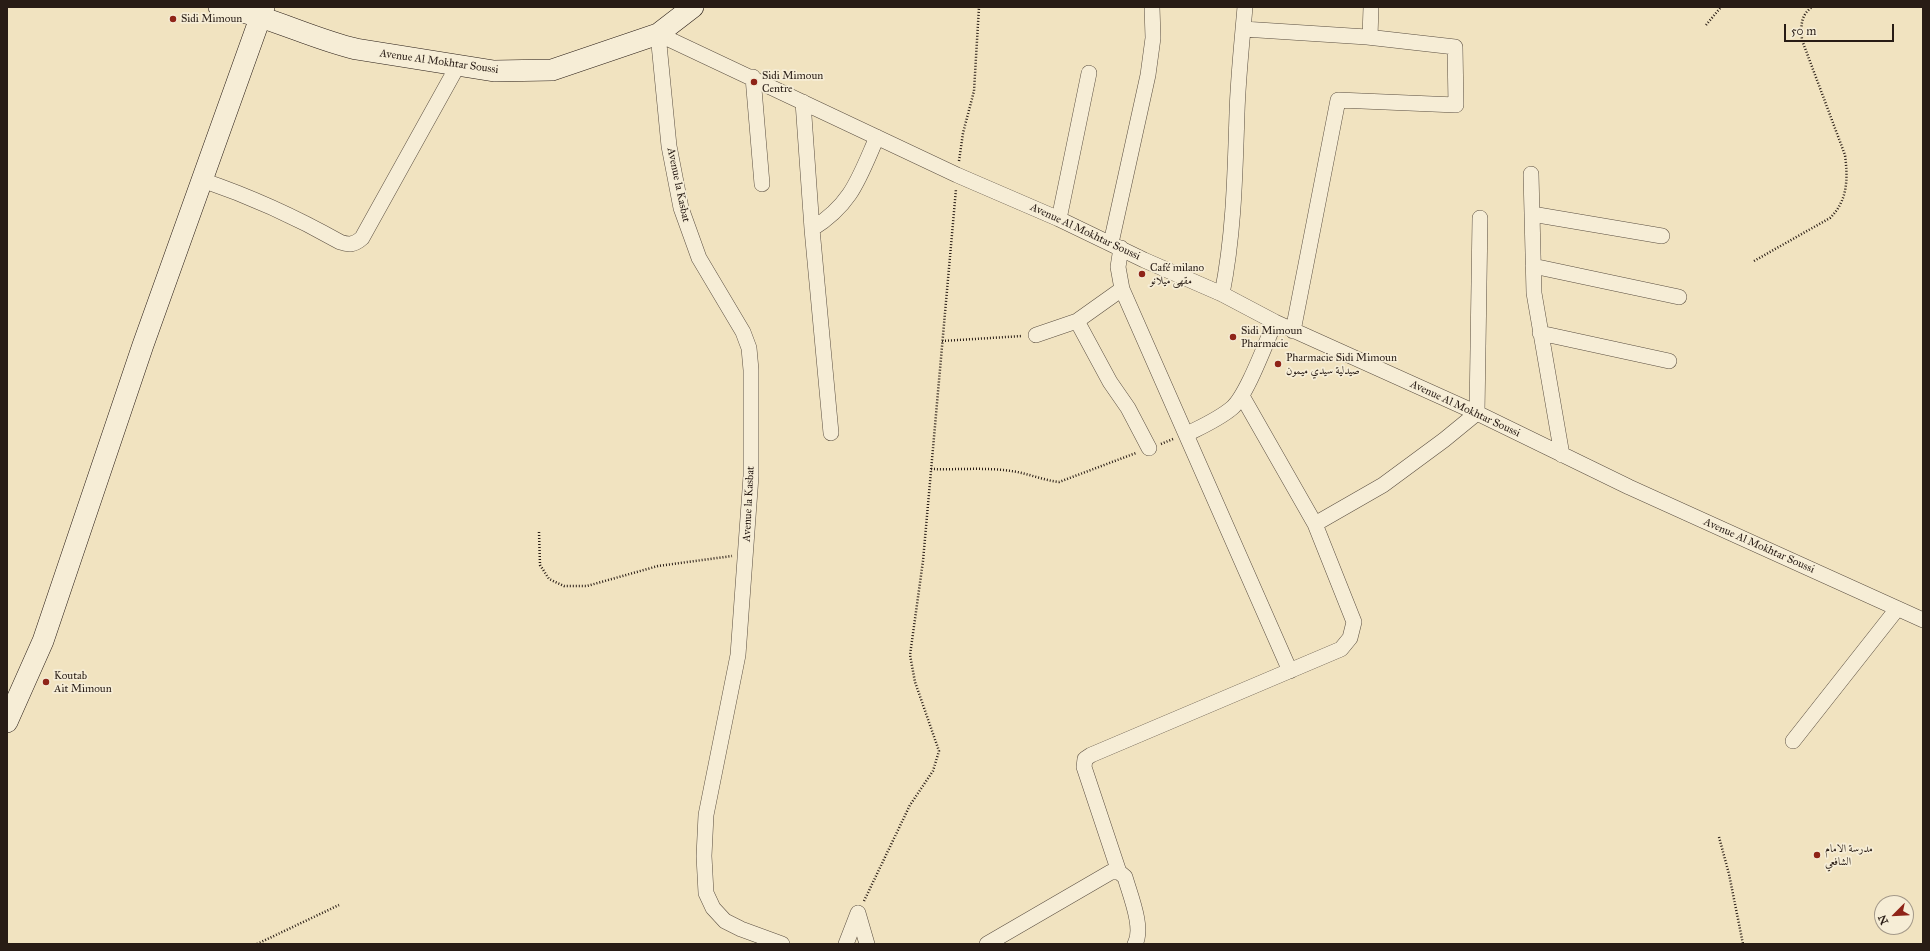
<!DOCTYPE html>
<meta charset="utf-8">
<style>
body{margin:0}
#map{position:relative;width:1930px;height:951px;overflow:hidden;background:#f1e3c0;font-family:"IM FELL Great Primer",serif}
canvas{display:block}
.frame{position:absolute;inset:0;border:8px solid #281c15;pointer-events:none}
.north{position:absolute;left:1874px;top:895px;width:40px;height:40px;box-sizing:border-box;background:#f6edd6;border:1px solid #a49989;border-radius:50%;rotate:246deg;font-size:11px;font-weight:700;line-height:16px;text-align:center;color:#281c15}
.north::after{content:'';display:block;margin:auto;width:14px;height:18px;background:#8f2418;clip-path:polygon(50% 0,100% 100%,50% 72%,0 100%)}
.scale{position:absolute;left:1784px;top:24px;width:110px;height:18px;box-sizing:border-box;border:2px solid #281c15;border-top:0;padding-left:5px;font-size:12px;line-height:14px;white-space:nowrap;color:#281c15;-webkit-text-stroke:3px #f6edd6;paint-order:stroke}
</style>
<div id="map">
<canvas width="1930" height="951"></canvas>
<div class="frame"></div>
<div class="north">N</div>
<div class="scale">50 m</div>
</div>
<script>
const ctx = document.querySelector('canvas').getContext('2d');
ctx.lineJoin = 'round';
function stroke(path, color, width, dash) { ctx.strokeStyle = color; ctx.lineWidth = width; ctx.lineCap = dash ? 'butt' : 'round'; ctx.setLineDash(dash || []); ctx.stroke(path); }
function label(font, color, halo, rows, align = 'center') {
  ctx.font = font + ' "IM FELL Great Primer",Amiri,serif'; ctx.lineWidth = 3.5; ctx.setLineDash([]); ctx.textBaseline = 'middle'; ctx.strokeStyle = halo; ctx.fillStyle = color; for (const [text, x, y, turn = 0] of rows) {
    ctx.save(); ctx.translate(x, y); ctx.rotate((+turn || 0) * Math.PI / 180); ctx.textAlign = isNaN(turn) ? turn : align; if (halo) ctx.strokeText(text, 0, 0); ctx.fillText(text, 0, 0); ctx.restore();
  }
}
const street = new Path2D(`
 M1243 29 1367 37 1455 47 1456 105 1338 100 1293 331
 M658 34 957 175 1059 219 1144 260 1222 294 1275 322 1477 413 1629 487 1923 620
 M658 34 669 146 681 208 699 258 743 332 749 348 751 370V476L738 655 706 815 704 856 706 893 713 908 725 921 741 929 782 944
 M1370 37 1371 7
 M753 77 762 184
 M803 102 812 229 831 433
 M1531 174 1534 293 1562 455
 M202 180C252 197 294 216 340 242 349 245 354 245 362 238L457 67
 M1532 214 1662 236
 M1059 219 1089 73
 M812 229C852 204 859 178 877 137
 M1111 243 1148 75 1153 38 1152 7
 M1121 248 1118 267 1122 289 1290 671
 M1533 266 1679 297
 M1222 294C1234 234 1235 174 1237 113 1238 78 1242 42 1245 7
 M1077 321 1110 382 1128 408 1149 448
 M1540 333 1669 361
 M1036 335 1077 321 1122 289
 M1187 434C1203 426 1219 419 1232 408 1247 395 1266 342 1275 322
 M1315 524 1383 485 1444 440 1477 413 1480 218
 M1793 741 1897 609
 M1119 872 1084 767 1085 759 1091 755 1341 649 1350 638 1354 622 1315 524 1242 396
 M858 913 867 944
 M846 944 858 913
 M987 944 1111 872H1119L1125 877C1130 895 1144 928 1135 944`);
const secondary = new Path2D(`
 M219 7C266 14 309 38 356 49L494 71 552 70 658 34 693 7
 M7 722 43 641 143 345 264 7`);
stroke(street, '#5a4e40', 16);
stroke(secondary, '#281c15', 22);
stroke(new Path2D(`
 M1706 25 1721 7
 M959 161 963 133 974 91 979 7
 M1754 261 1830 218C1848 200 1848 179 1845 155L1802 40C1801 26 1800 16 1812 7
 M942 341 1022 336
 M1161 444 1173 439
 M931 469C957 470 985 467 1011 471 1027 473 1042 480 1059 482L1136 453
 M539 532 540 565 549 579 564 586H587L658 566 732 556
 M1719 837 1729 874 1743 944
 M864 901 910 805 933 771 939 751 915 682 910 655 923 561 956 189
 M257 944 339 905`), '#281c15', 2.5, [1, 2]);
stroke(street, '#f6edd6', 15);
stroke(secondary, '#f6edd6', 21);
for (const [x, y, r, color] of [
 [173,19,4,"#8f2418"],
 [754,82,4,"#8f2418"],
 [1142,274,4,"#8f2418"],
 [1233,337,4,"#8f2418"],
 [1278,364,4,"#8f2418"],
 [46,682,4,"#8f2418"],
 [1817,855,4,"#8f2418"]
]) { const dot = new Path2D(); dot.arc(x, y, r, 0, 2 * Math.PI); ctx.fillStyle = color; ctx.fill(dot); stroke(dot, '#f6edd6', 1.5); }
label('11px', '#281c15', '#f6edd6', [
 ["Sidi Mimoun",181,19],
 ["Sidi Mimoun",762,76],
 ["Centre",762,89],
 ["Café milano",1150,268],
 ["مقهى ميلانو",1150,281],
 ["Sidi Mimoun",1241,331],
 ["Pharmacie",1241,344],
 ["Pharmacie Sidi Mimoun",1286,358],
 ["صيدلية سيدي ميمون",1286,371],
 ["Koutab",54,676],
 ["Ait Mimoun",54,689],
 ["مدرسة الامام",1825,849],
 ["الشافعي",1825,862]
], 'left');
label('11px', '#281c15', '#f6edd6', [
 ["Avenue Al Mokhtar Soussi",439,62,8],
 ["Avenue la Kasbat",678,185,78],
 ["Avenue Al Mokhtar Soussi",1085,232,25],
 ["Avenue Al Mokhtar Soussi",1465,409,25],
 ["Avenue la Kasbat",749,504,-87],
 ["Avenue Al Mokhtar Soussi",1759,546,24]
]);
</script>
